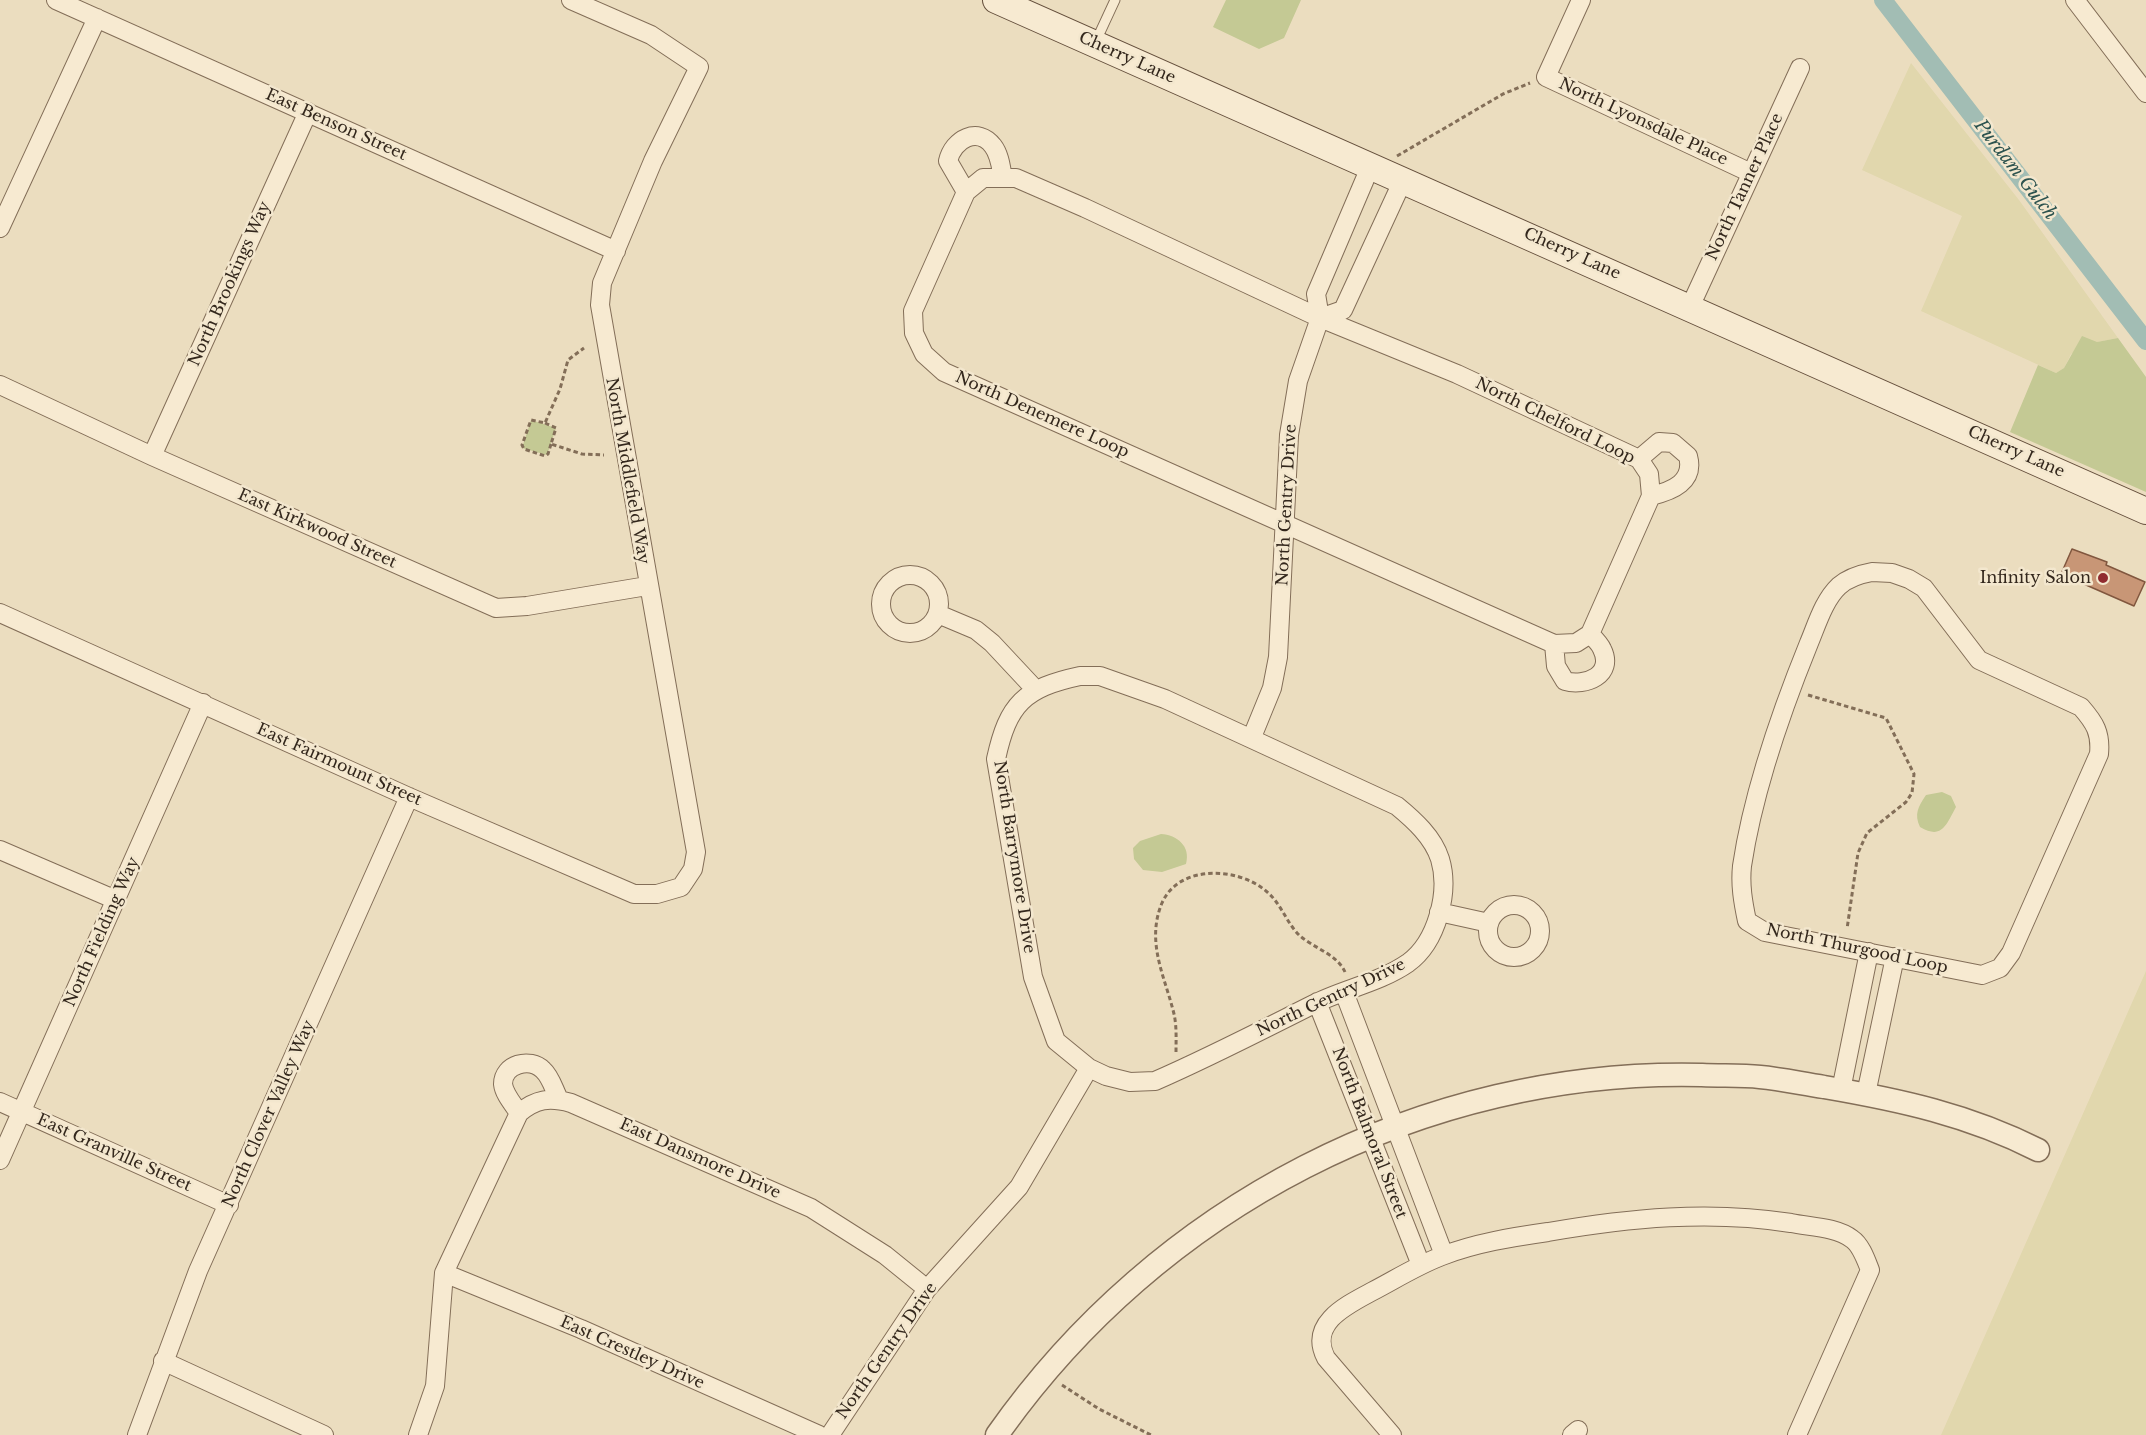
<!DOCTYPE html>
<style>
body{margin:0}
canvas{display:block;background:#ebddbf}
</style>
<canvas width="2146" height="1435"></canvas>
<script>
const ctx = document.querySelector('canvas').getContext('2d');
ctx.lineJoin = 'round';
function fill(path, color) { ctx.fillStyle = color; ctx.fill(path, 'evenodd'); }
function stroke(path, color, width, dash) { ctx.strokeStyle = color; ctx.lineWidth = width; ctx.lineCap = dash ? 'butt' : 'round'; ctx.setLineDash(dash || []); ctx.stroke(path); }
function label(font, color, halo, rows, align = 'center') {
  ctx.font = font + ' "Libre Baskerville",serif'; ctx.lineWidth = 5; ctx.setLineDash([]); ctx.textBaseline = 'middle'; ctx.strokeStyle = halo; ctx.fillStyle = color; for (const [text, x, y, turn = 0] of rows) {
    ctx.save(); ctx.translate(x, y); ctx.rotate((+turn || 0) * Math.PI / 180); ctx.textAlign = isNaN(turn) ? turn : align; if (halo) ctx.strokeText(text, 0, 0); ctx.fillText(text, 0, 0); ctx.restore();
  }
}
fill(new Path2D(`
 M1911 63 2019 200 2118 338 2097 342 2071 354 2064 368 2056 373 1921 311 1962 216 1862 170Z
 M2146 971V1435H1941Z`), '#e1d7ad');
fill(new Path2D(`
 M1226 0H1301L1284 38 1259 49 1213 27Z
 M2082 336 2097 342 2118 338 2146 377V492L2010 432 2038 365 2056 373 2064 368Z
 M531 420 556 428 547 455 522 448Z
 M1942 792 1951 796 1956 807C1946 825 1942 840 1920 827 1914 814 1918 807 1926 795Z
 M1161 834C1177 835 1191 846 1186 864L1162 872 1143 870 1134 859 1133 848 1140 841Z`), '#c4c994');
stroke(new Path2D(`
 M1883 0 2146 341`), '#a2bdb4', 18);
const building = new Path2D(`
 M2072 549 2107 562 2106 565 2145 582 2134 606 2061 574Z`);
fill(building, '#c89676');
stroke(building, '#81573f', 1.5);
const service = new Path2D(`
 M1096 41 1115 0`);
const minor = new Path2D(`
 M56 0 616 251
 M1581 0 1546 77 1751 173
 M2075 0 2146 93
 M983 178H1016L1085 208 1320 318 1457 374 1639 459 1649 474 1651 496 1590 634 1576 643 1554 644 944 372 924 354 914 333 913 311 966 192Z
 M966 192 948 161C953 139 978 126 993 146 1000 155 1001 168 1003 178
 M0 228 97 18
 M1690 307 1800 68
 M1320 318 1343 310 1403 180
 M0 385 152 456 496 608 527 606 647 586
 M152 456 308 112
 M1639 459 1659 442 1673 443 1688 456C1695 482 1672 491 1651 496
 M1872 572 1892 573 1909 579 1924 588 1979 660 2081 707C2095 723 2101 733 2099 754L2011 953 2000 968 1982 975 1765 932 1747 921C1743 902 1740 885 1742 866 1753 792 1781 712 1809 643 1817 624 1824 600 1839 586 1848 578 1861 574 1872 572Z
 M881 604a29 29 0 1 1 58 0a29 29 0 1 1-58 0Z
 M0 613 409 797 634 894H657L681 887 693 869 696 852 600 305 602 283 653 161 699 67 651 35 571 0
 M938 614 976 630 992 643 1035 689
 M1554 644 1556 666 1565 681C1585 687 1615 675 1602 649 1600 644 1594 638 1590 634
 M1080 676H1100L1165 699 1397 806C1414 820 1433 837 1440 859 1450 892 1437 942 1408 963 1379 983 1343 989 1312 1005 1260 1031 1208 1058 1155 1081L1130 1082 1106 1076 1089 1068 1056 1041 1033 977 996 759C1008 704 1024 688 1080 676Z
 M1252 737 1272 688 1278 657 1289 435 1298 381 1320 318 1316 294 1371 165
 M0 850 116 900
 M1488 931a26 26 0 1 1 52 0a26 26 0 1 1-52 0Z
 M1439 912 1489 923
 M1344 992 1444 1255
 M1317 1002 1421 1265
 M1841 1090 1869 952
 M1866 1094 1895 957
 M0 1102 229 1205
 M519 1113C513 1104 504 1094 503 1084 503 1064 530 1057 543 1070 551 1077 554 1090 559 1099
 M0 1160 203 703
 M444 1273 581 1329 819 1435
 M163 1361 324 1435
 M137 1435 198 1271 409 797
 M418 1435 435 1386 444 1273 519 1113C536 1099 549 1097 571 1103L811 1208 885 1255 927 1289
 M830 1435 927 1289 1019 1187 1089 1068
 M1392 1435 1326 1358C1308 1323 1347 1305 1373 1291 1396 1279 1418 1265 1442 1256 1475 1243 1513 1237 1548 1232 1629 1218 1709 1210 1791 1223 1811 1227 1836 1227 1852 1239 1861 1245 1866 1260 1870 1270L1797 1435
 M1572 1435 1578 1430`);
const tertiary = new Path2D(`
 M997 1435C1157 1207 1423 1068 1702 1075 1721 1076 1741 1075 1760 1077 1782 1079 1803 1084 1824 1087 1900 1100 1969 1115 2038 1150`);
const secondary = new Path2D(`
 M996 0 2146 511`);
stroke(service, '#836e58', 11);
stroke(minor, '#836e58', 20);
stroke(tertiary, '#836e58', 25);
stroke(secondary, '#654f3c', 28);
stroke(new Path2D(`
 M1397 156 1503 94 1530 83
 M545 423 556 428 551 444 582 454 604 455
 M551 444 548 454 545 456 524 449 522 445 531 420 545 423 560 389 568 360 584 348
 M1808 695 1886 718 1914 774 1912 793 1906 802 1867 833 1858 853 1847 929
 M1176 1052C1176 1038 1177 1024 1173 1010 1164 975 1146 941 1162 903 1179 864 1238 867 1266 891 1281 903 1286 922 1299 935 1313 948 1337 954 1345 972
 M1062 1385 1099 1409 1151 1435`), '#836e58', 3, [4.5, 3]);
stroke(service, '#f7ead1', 9);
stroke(minor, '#f7ead1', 18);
stroke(tertiary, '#f7ead1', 22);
stroke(secondary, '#f7ead1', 26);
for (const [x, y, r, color] of [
 [2103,578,6,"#902b2f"]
]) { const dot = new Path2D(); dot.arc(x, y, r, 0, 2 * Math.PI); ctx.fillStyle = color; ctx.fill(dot); stroke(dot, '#f3e7ce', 2); }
label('16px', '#33271c', '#f3e7ce', [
 ["Cherry Lane",1127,58,24],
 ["North Lyonsdale Place",1643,122,25],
 ["East Benson Street",336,125,24],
 ["North Tanner Place",1745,187,-65],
 ["Cherry Lane",1572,254,24],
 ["North Brookings Way",230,284,-66],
 ["North Denemere Loop",1042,415,24],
 ["North Chelford Loop",1555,421,26],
 ["Cherry Lane",2016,452,24],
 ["North Middlefield Way",627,471,80],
 ["North Gentry Drive",1287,505,-87],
 ["East Kirkwood Street",317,529,24],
 ["East Fairmount Street",339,765,24],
 ["North Barrymore Drive",1014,857,81],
 ["North Fielding Way",102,932,-66],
 ["North Thurgood Loop",1857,949,12],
 ["North Gentry Drive",1331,998,-25],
 ["North Clover Valley Way",269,1114,-66],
 ["North Balmoral Street",1369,1133,69],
 ["East Granville Street",114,1153,24],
 ["East Dansmore Drive",700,1159,24],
 ["North Gentry Drive",887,1351,-55],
 ["East Crestley Drive",632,1353,24]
]);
label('16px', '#33271c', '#f3e7ce', [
 ["Infinity Salon",2091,578]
], 'right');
label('italic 18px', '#2c534f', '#f3e7ce', [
 ["Purdam Gulch",2015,170,52]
]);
</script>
